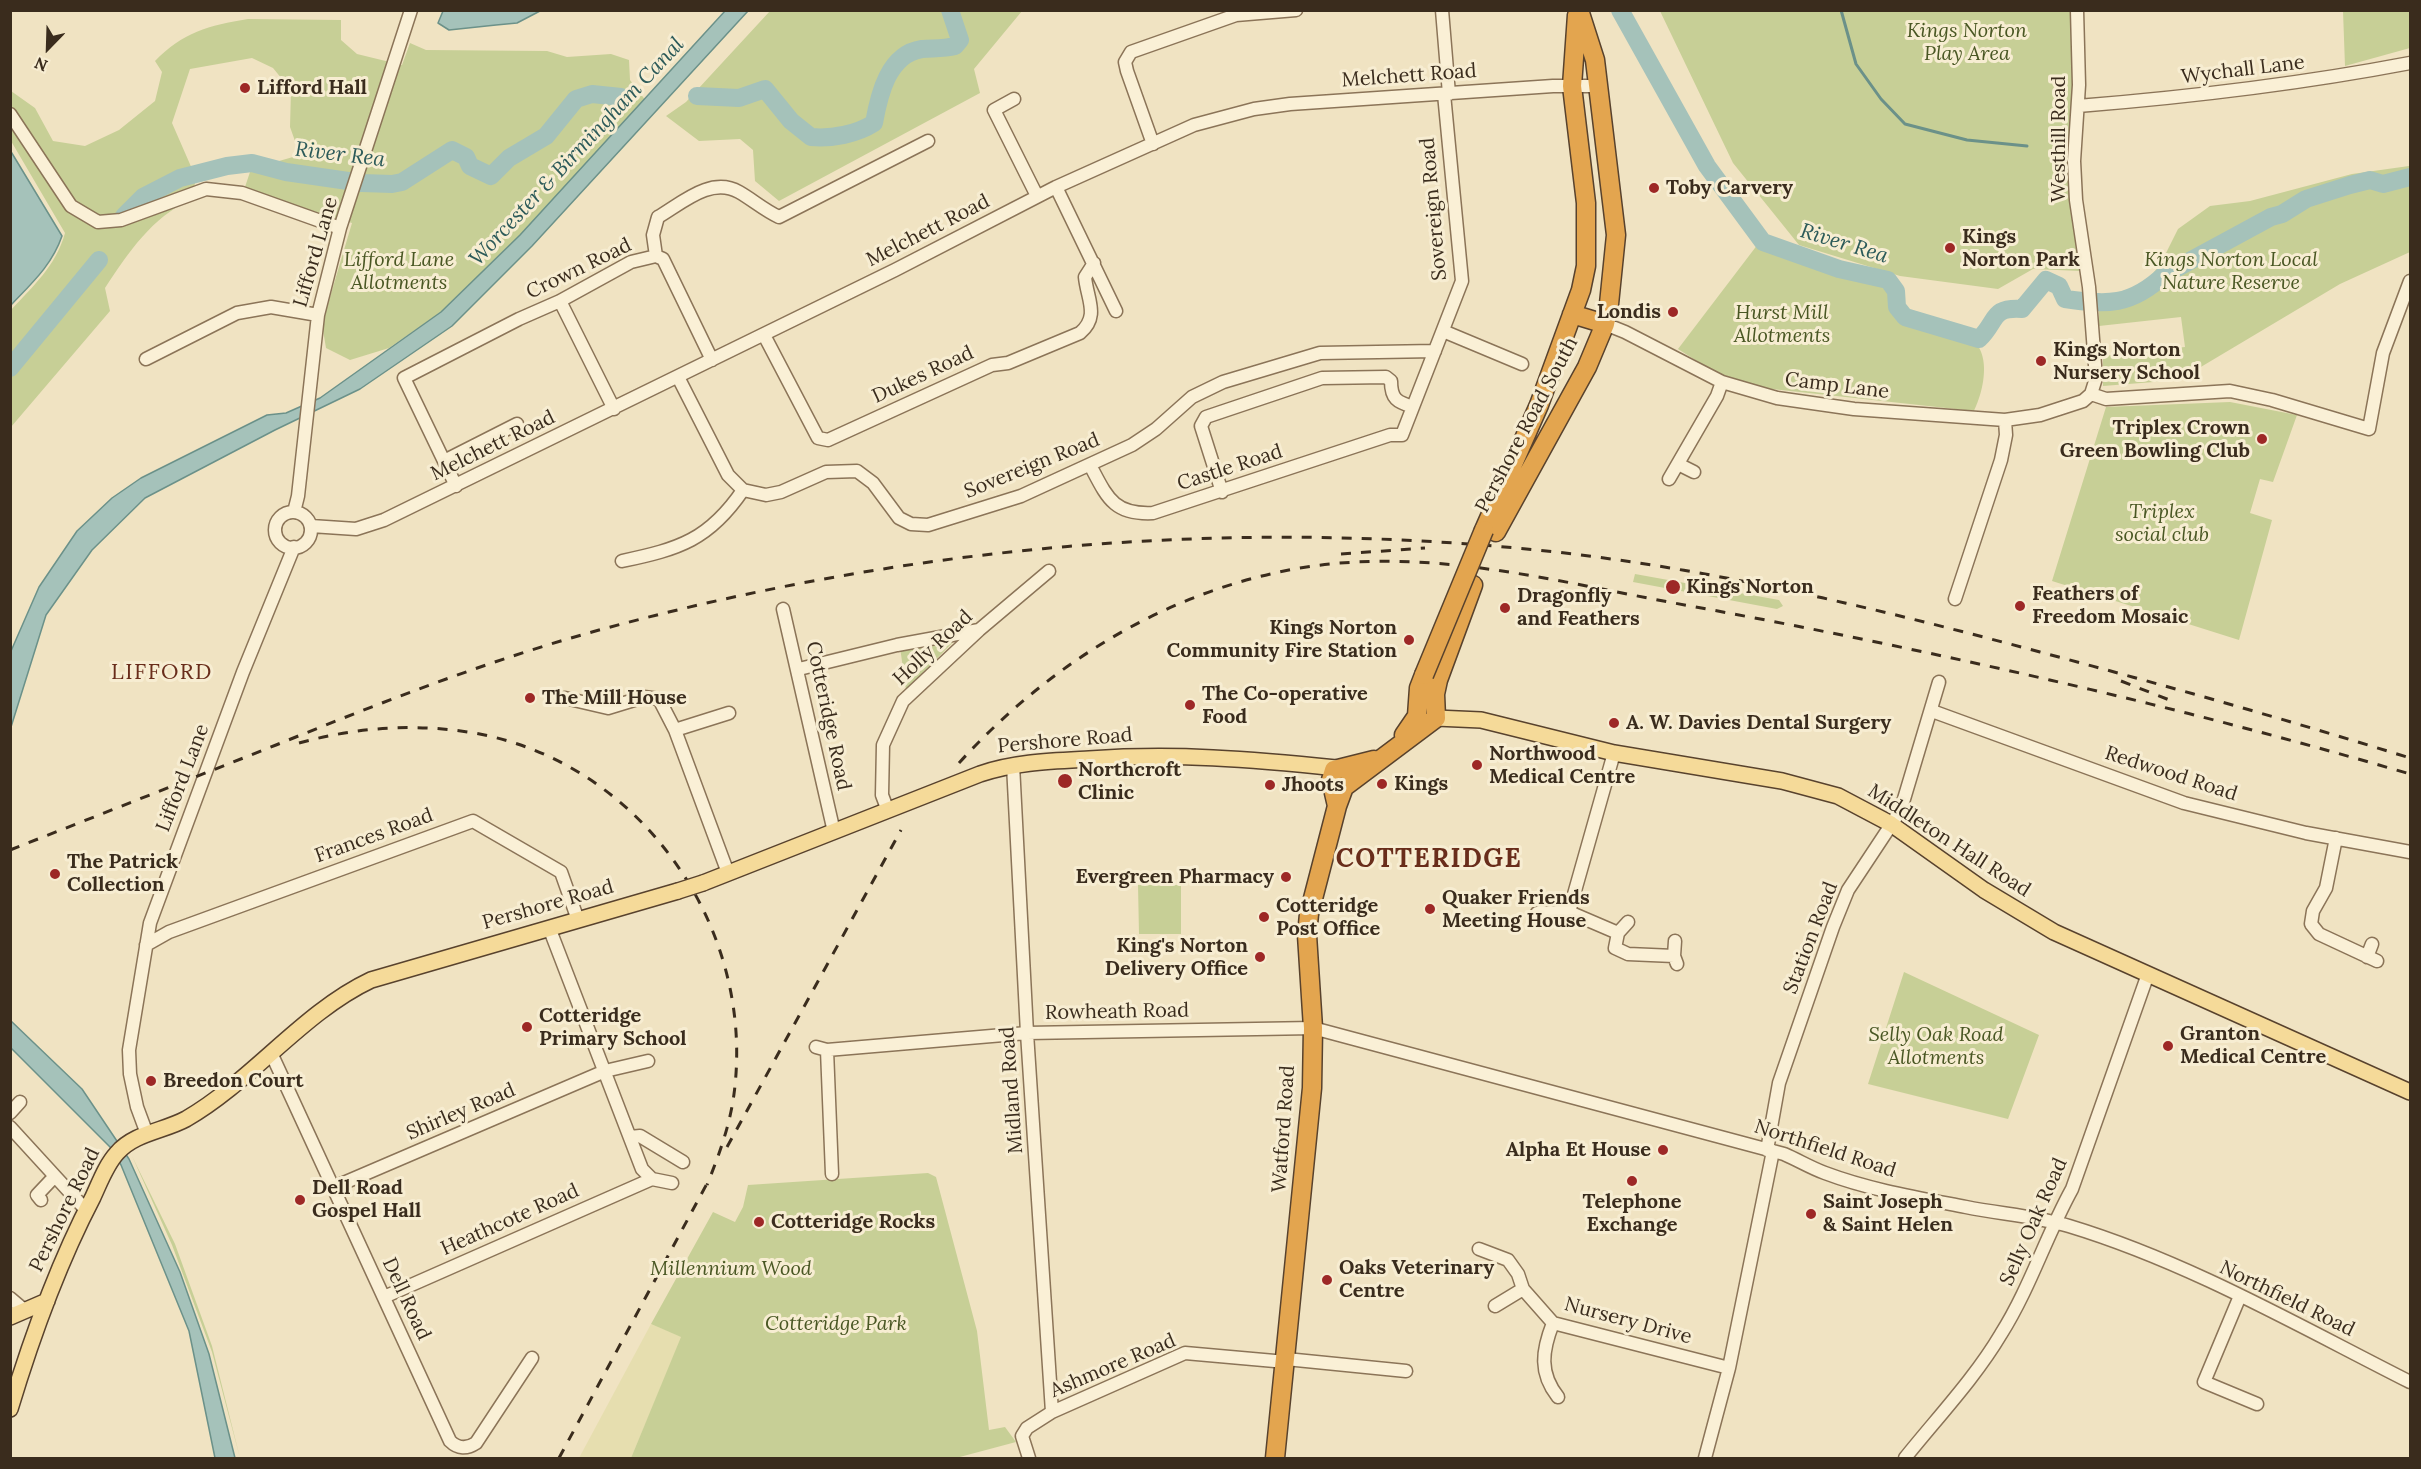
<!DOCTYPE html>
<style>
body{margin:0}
#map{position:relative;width:2421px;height:1469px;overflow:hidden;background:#f0e3c2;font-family:Lora,serif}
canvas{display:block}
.frame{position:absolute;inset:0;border:12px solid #3a2c1d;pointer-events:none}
.north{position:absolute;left:18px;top:18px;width:60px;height:60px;-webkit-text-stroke:4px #f7edd2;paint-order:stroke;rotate:203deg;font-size:16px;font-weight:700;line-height:24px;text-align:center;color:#3a2c1d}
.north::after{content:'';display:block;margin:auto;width:21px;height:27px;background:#3a2c1d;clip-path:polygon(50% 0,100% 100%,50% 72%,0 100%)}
</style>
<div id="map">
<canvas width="2421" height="1469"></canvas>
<div class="frame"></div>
<div class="north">N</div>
</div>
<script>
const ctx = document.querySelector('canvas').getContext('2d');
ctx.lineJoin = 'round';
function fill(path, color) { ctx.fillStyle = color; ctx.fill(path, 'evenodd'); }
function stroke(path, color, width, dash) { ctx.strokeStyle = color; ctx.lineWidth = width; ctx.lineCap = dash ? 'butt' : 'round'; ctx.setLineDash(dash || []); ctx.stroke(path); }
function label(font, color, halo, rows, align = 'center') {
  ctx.font = font + ' Lora,serif'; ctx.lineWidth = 6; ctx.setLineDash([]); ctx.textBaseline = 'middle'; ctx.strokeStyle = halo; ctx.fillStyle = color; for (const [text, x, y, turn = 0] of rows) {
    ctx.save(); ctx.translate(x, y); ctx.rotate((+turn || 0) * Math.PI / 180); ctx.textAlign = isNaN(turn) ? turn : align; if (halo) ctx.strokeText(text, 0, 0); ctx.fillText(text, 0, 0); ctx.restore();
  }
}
fill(new Path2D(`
 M651 1324 682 1337 631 1458H579Z`), '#e6deaf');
fill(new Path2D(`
 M770 11V10L1022 11 974 69 980 93 779 201 755 181 753 150 740 139 699 141 666 116 686 102Z
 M1660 11H2072L2073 98 2069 201 2081 260V271L2033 269 1998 289 1900 276 1799 245 1733 163Z
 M2343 11H2410V48L2345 66Z
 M248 19 341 20V40L357 54 402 65 410 43 426 50 547 51 567 57 611 54 629 60 630 80 646 101 520 235 441 312 389 348 350 360 326 348 322 324 352 223 244 190 251 169 300 155 290 127 291 90 273 68 252 58 190 69 172 123 196 178 192 198C150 220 131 249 105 288L110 311 11 427V310C33 286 56 266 65 233L11 141V91L35 108 53 141 85 146 119 130 155 101 162 72 155 61C182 33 209 25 248 19Z
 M2410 163V252L2340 284 2179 380 2103 386V356L2185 347 2181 317 2099 326V298L2143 285 2160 265 2178 229 2210 206 2250 201 2352 174 2409 166Z
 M1758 244 1789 258 1886 287C1891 298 1891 312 1902 320 1915 329 1935 333 1951 335 1955 335 1961 334 1965 336 1994 347 1984 391 1974 411L1772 389 1725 379 1678 349Z
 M2230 402 2297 415 2273 482 2260 479 2250 513 2272 520 2239 640 2052 581 2106 407Z
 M1635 574 1779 600 1783 606 1777 609 1633 582Z
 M957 638 906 690 900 647Z
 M1138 885H1181V934H1139Z
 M1904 972 2039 1035 2008 1119 1868 1084Z
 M132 1156 175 1244 212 1346 240 1458 212 1352 172 1245Z
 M928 1173 936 1177 977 1331 989 1430 1005 1427 1016 1442 956 1458H631L681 1337 651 1324 713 1212 735 1222 743 1207 748 1185Z`), '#c7cf96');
const water = new Path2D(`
 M443 11V10L540 11 517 23 496 25 449 30 438 23Z
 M725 11H748L532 246 452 326 360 389 275 430 145 498 92 550 46 615 11 727V651L39 587 77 531 112 498 141 478 267 415 286 413 320 398 441 312 520 235Z
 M10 150 62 236C52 265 32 283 11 305Z
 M10 1020 82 1089 129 1159 180 1272 209 1354 235 1458H215L189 1331 121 1165 110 1147 11 1048Z`);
fill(water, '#a5c2ba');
stroke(water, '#6b9189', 1.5);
stroke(new Path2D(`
 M1841 10 1856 64 1881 99 1905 124 1967 140 2027 146`), '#6b9189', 3);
stroke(new Path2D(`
 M1620 10 1707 166 1763 242 1839 269 1888 280 1896 291 1897 307 1905 317 1979 339C1998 321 1990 307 2022 309L2046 280 2059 286 2065 299C2107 305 2131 306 2164 275L2271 217 2282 214 2306 199 2350 185 2370 180 2383 184 2410 177
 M697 96 739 98 765 89 791 121 811 137C832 139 857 134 874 123 879 95 888 54 922 49 933 48 943 49 955 46L960 40 950 10
 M124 216 143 197 180 178 227 166 252 163 286 172 362 183 392 184 402 182 452 150 466 157 470 166 491 176 509 158 546 136 576 99 592 94 621 97
 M10 368 99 260`), '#a5c2ba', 18);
const minor = new Path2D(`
 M1442 10 1449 94
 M1014 99 994 110 1037 196
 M2078 106C2190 97 2300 84 2410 63
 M10 114 71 206 98 222 121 220 206 189 242 193 340 228
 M1153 144 1127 71 1125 62 1131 52 1236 15 1296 10
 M1056 187 1116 311
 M656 256 663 259 712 360
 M560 301 614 409
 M1605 324 1625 332 1722 382 1777 398 1854 409 2005 420 2040 415 2083 401 2091 394 2096 378 2089 287 2076 200 2074 161 2079 85 2077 10
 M1443 331 1522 364
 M764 335 818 438 828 440 992 365 1008 363 1080 333C1100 316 1087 299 1085 277L1094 263
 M146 359 237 313 271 307 318 315
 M678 377 728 475 743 490 766 495 781 492 826 472 857 471 873 483 899 518 911 524 928 525 1021 496 1132 445 1156 429 1192 397 1223 382 1320 353 1435 351
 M2091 394 2106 399 2230 391 2272 400 2369 429 2383 353 2410 281
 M444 461 517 424
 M1678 464 1694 472
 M1090 465C1107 497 1113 515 1153 513L1390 435H1402L1462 281 1444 94
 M1669 479 1717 396 1722 382
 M456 486 404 378 519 319 560 301 631 262 656 256 653 235 658 217C682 203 711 176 739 192 753 200 764 210 779 217L928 141
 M1222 492 1201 426 1206 417 1322 378 1386 377 1391 381C1391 399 1397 402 1413 407
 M294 512 298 496 318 315 340 228 411 10
 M275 530a18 18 0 1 1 36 0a18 18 0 1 1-36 0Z
 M311 526 356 529 384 520 895 270 1056 187 1194 125 1254 109 1290 104 1553 86H1597
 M622 561C679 549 709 540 743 490
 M1955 599 2001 460 2006 435 2005 420
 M783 609 834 832
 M799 669 897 645 979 630
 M565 698 608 708 644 697 659 699 675 730 728 873
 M1932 711 2184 803 2306 833 2410 852
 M675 730 729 713
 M1614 753 1569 912 1618 933 1615 948 1628 954 1674 956 1677 964
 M1013 765 1027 1033 1052 1412
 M888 811 882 795 883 745 903 701 979 630 1049 571
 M2336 838 2326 888 2313 911 2311 924 2319 934 2377 961
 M1537 913 1569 912
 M550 930 642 1169 652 1179 672 1183
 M1618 933 1628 922
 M146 945 169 932 473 821 561 872 578 920
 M1674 956 1675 941
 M2367 957 2372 944
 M816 1047 827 1050 1027 1033 1313 1028 1784 1154C1798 1160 1811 1168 1825 1173 1870 1190 1919 1198 1966 1207 2001 1214 2035 1216 2069 1226 2188 1262 2299 1326 2410 1382
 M827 1050 832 1174
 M272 1055 450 1441C458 1449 467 1449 476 1443L532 1358
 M10 1113 20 1102
 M10 1127 86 1210
 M147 1134 137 1107 130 1074 129 1050 150 923 243 672 294 547
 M630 1137 640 1136 683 1162
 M1767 1150 1779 1083 1833 927 1848 890 1895 819 1904 799 1939 682
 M332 1188 605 1071 648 1061
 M41 1200 37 1195 54 1177
 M1479 1249 1508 1260 1518 1274 1523 1289 1553 1323 1729 1368
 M2240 1296 2204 1382 2257 1404
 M384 1297 652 1179
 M10 1298 23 1309
 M1495 1306 1523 1289
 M1553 1323C1542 1351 1539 1373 1558 1397
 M1286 1359 1406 1371
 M1029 1458 1022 1436 1027 1428 1052 1412 1185 1353 1286 1362
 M1705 1458 1729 1368 1773 1151
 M1905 1458C1937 1418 1975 1378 2001 1334 2030 1288 2046 1236 2072 1189L2148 974`);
const major = new Path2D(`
 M1436 718 1481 720 1614 753 1782 781 1838 796 1891 824 1984 890 2054 932 2410 1092
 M703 883 980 774C1015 762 1052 761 1089 759 1174 753 1252 759 1336 768
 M10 1317 47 1301
 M10 1409C32 1336 58 1264 93 1197 100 1182 106 1165 117 1153 134 1133 164 1131 186 1119 252 1081 303 1012 371 980L678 891`);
const highway = new Path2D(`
 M1572 314 1605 324
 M1484 530 1539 405 1581 290 1586 266V203L1572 86 1577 15
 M1496 532 1587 367 1605 324 1609 304 1616 235 1595 60 1579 10
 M1404 735 1417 716 1419 688 1424 675
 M1337 806 1331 780 1334 770 1374 760
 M1275 1458 1312 1088 1313 1028 1307 935 1309 914 1337 806 1344 787 1436 718 1435 694 1438 680 1473 585`);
stroke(minor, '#8b7458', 15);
stroke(major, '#58422d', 18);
stroke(highway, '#58422d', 21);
stroke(minor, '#faf0d6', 12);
stroke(major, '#f5da99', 15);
stroke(highway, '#e3a54f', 18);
stroke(new Path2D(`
 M1341 554 1425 548
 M2121 681 2172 701
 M299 743C358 727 415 723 474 733 641 762 756 928 734 1094 730 1125 719 1155 707 1185
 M959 763C1049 664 1166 591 1300 568 1427 547 1550 580 1674 603 1923 648 2168 703 2410 774
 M10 850C99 815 188 780 276 745 380 703 484 662 592 632 893 549 1205 519 1516 548 1694 564 1868 606 2040 652 2164 685 2288 720 2410 758
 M727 1147 901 830
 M559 1458 710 1178`), '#3a2c1d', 3, [10, 10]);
const majorBridge = new Path2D(`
 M678 891 703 883`);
const highwayBridge = new Path2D(`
 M1424 675 1484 530`);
stroke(majorBridge, '#58422d', 18, []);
stroke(highwayBridge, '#58422d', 21, []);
stroke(majorBridge, '#f5da99', 15);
stroke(highwayBridge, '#e3a54f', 18);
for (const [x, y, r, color] of [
 [245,88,6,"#9d2826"],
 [1654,188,6,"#9d2826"],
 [1950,248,6,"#9d2826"],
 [1673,312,6,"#9d2826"],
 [2041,361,6,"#9d2826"],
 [2262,439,6,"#9d2826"],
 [1673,587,8,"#9d2826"],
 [2020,606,6,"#9d2826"],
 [1505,608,6,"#9d2826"],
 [1409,640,6,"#9d2826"],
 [530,698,6,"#9d2826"],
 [1190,705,6,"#9d2826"],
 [1614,723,6,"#9d2826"],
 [1477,765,6,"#9d2826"],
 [1065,781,8,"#9d2826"],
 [1382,784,6,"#9d2826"],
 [1270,785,6,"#9d2826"],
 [55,874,6,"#9d2826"],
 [1286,877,6,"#9d2826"],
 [1430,909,6,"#9d2826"],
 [1264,917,6,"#9d2826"],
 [1260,957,6,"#9d2826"],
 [527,1027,6,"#9d2826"],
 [2168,1046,6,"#9d2826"],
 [151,1081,6,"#9d2826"],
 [1663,1150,6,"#9d2826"],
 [1632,1181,6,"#9d2826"],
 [300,1200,6,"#9d2826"],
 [1811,1214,6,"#9d2826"],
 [759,1222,6,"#9d2826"],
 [1327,1280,6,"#9d2826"]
]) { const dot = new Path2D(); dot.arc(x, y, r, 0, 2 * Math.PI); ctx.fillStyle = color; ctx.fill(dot); stroke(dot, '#f7edd2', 2); }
label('italic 20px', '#495723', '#f7edd2', [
 ["Kings Norton",1967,31],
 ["Play Area",1967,54],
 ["Lifford Lane",399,260],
 ["Allotments",399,283],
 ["Kings Norton Local",2231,260],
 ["Nature Reserve",2231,283],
 ["Hurst Mill",1782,313],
 ["Allotments",1782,336],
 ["Triplex",2162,512],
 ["social club",2162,535],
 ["Selly Oak Road",1936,1035],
 ["Allotments",1936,1058],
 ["Millennium Wood",731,1269],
 ["Cotteridge Park",836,1324]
]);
label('20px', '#3a2c1d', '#f7edd2', [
 ["Wychall Lane",2243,70,-7],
 ["Melchett Road",1409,76,-4],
 ["Westhill Road",2059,139,-90],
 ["Sovereign Road",1434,209,-95],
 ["Melchett Road",928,231,-27],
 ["Lifford Lane",316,252,-74],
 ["Crown Road",579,269,-26],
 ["Dukes Road",923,375,-25],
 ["Camp Lane",1837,386,7],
 ["Pershore Road South",1527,425,-62],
 ["Melchett Road",493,446,-26],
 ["Sovereign Road",1032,466,-22],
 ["Castle Road",1230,468,-18],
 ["Holly Road",933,648,-43],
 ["Cotteridge Road",828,716,78],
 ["Pershore Road",1065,741,-5],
 ["Redwood Road",2171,774,18],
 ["Lifford Lane",183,778,-69],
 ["Frances Road",374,836,-20],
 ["Middleton Hall Road",1949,841,33],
 ["Pershore Road",548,905,-16],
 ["Station Road",1811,938,-69],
 ["Rowheath Road",1117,1012,-1],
 ["Midland Road",1012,1090,-94],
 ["Shirley Road",461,1112,-23],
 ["Watford Road",1284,1129,-86],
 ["Northfield Road",1825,1149,18],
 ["Pershore Road",65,1210,-64],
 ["Heathcote Road",510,1220,-24],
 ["Selly Oak Road",2034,1222,-66],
 ["Dell Road",406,1299,65],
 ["Northfield Road",2287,1299,26],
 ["Nursery Drive",1628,1321,15],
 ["Ashmore Road",1113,1366,-23]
]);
label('bold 20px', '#3a2c1d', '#f7edd2', [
 ["Lifford Hall",257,88],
 ["Toby Carvery",1666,188],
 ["Kings",1962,237],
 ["Norton Park",1962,260],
 ["Londis",1661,312,"right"],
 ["Kings Norton",2053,350],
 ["Nursery School",2053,373],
 ["Triplex Crown",2250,428,"right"],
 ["Green Bowling Club",2250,451,"right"],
 ["Kings Norton",1686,587],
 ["Feathers of",2032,594],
 ["Freedom Mosaic",2032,617],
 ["Dragonfly",1517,596],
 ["and Feathers",1517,619],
 ["Kings Norton",1397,628,"right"],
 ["Community Fire Station",1397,651,"right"],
 ["The Co-operative",1202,694],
 ["Food",1202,717],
 ["The Mill House",542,698],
 ["A. W. Davies Dental Surgery",1626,723],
 ["Northwood",1489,754],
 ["Medical Centre",1489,777],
 ["Northcroft",1078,770],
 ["Clinic",1078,793],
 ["Kings",1394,784],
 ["Jhoots",1282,785],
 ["The Patrick",67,862],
 ["Collection",67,885],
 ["Evergreen Pharmacy",1274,877,"right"],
 ["Quaker Friends",1442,898],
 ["Meeting House",1442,921],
 ["Cotteridge",1276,906],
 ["Post Office",1276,929],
 ["King's Norton",1248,946,"right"],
 ["Delivery Office",1248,969,"right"],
 ["Cotteridge",539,1016],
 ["Primary School",539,1039],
 ["Granton",2180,1034],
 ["Medical Centre",2180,1057],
 ["Breedon Court",163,1081],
 ["Alpha Et House",1651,1150,"right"],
 ["Dell Road",312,1188],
 ["Gospel Hall",312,1211],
 ["Telephone",1632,1202,"center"],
 ["Exchange",1632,1225,"center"],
 ["Saint Joseph",1823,1202],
 ["& Saint Helen",1823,1225],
 ["Cotteridge Rocks",771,1222],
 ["Oaks Veterinary",1339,1268],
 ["Centre",1339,1291]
], 'left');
label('italic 21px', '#2c5a59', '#f7edd2', [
 ["Worcester & Birmingham Canal",577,152,-47],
 ["River Rea",340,155,7],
 ["River Rea",1844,244,17]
]);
ctx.letterSpacing = '1.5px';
label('22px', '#692d1b', '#f7edd2', [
 ["LIFFORD",162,673]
]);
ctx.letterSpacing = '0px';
ctx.letterSpacing = '1.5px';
label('bold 26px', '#692d1b', '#f7edd2', [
 ["COTTERIDGE",1429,860]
]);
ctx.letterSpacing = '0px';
</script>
